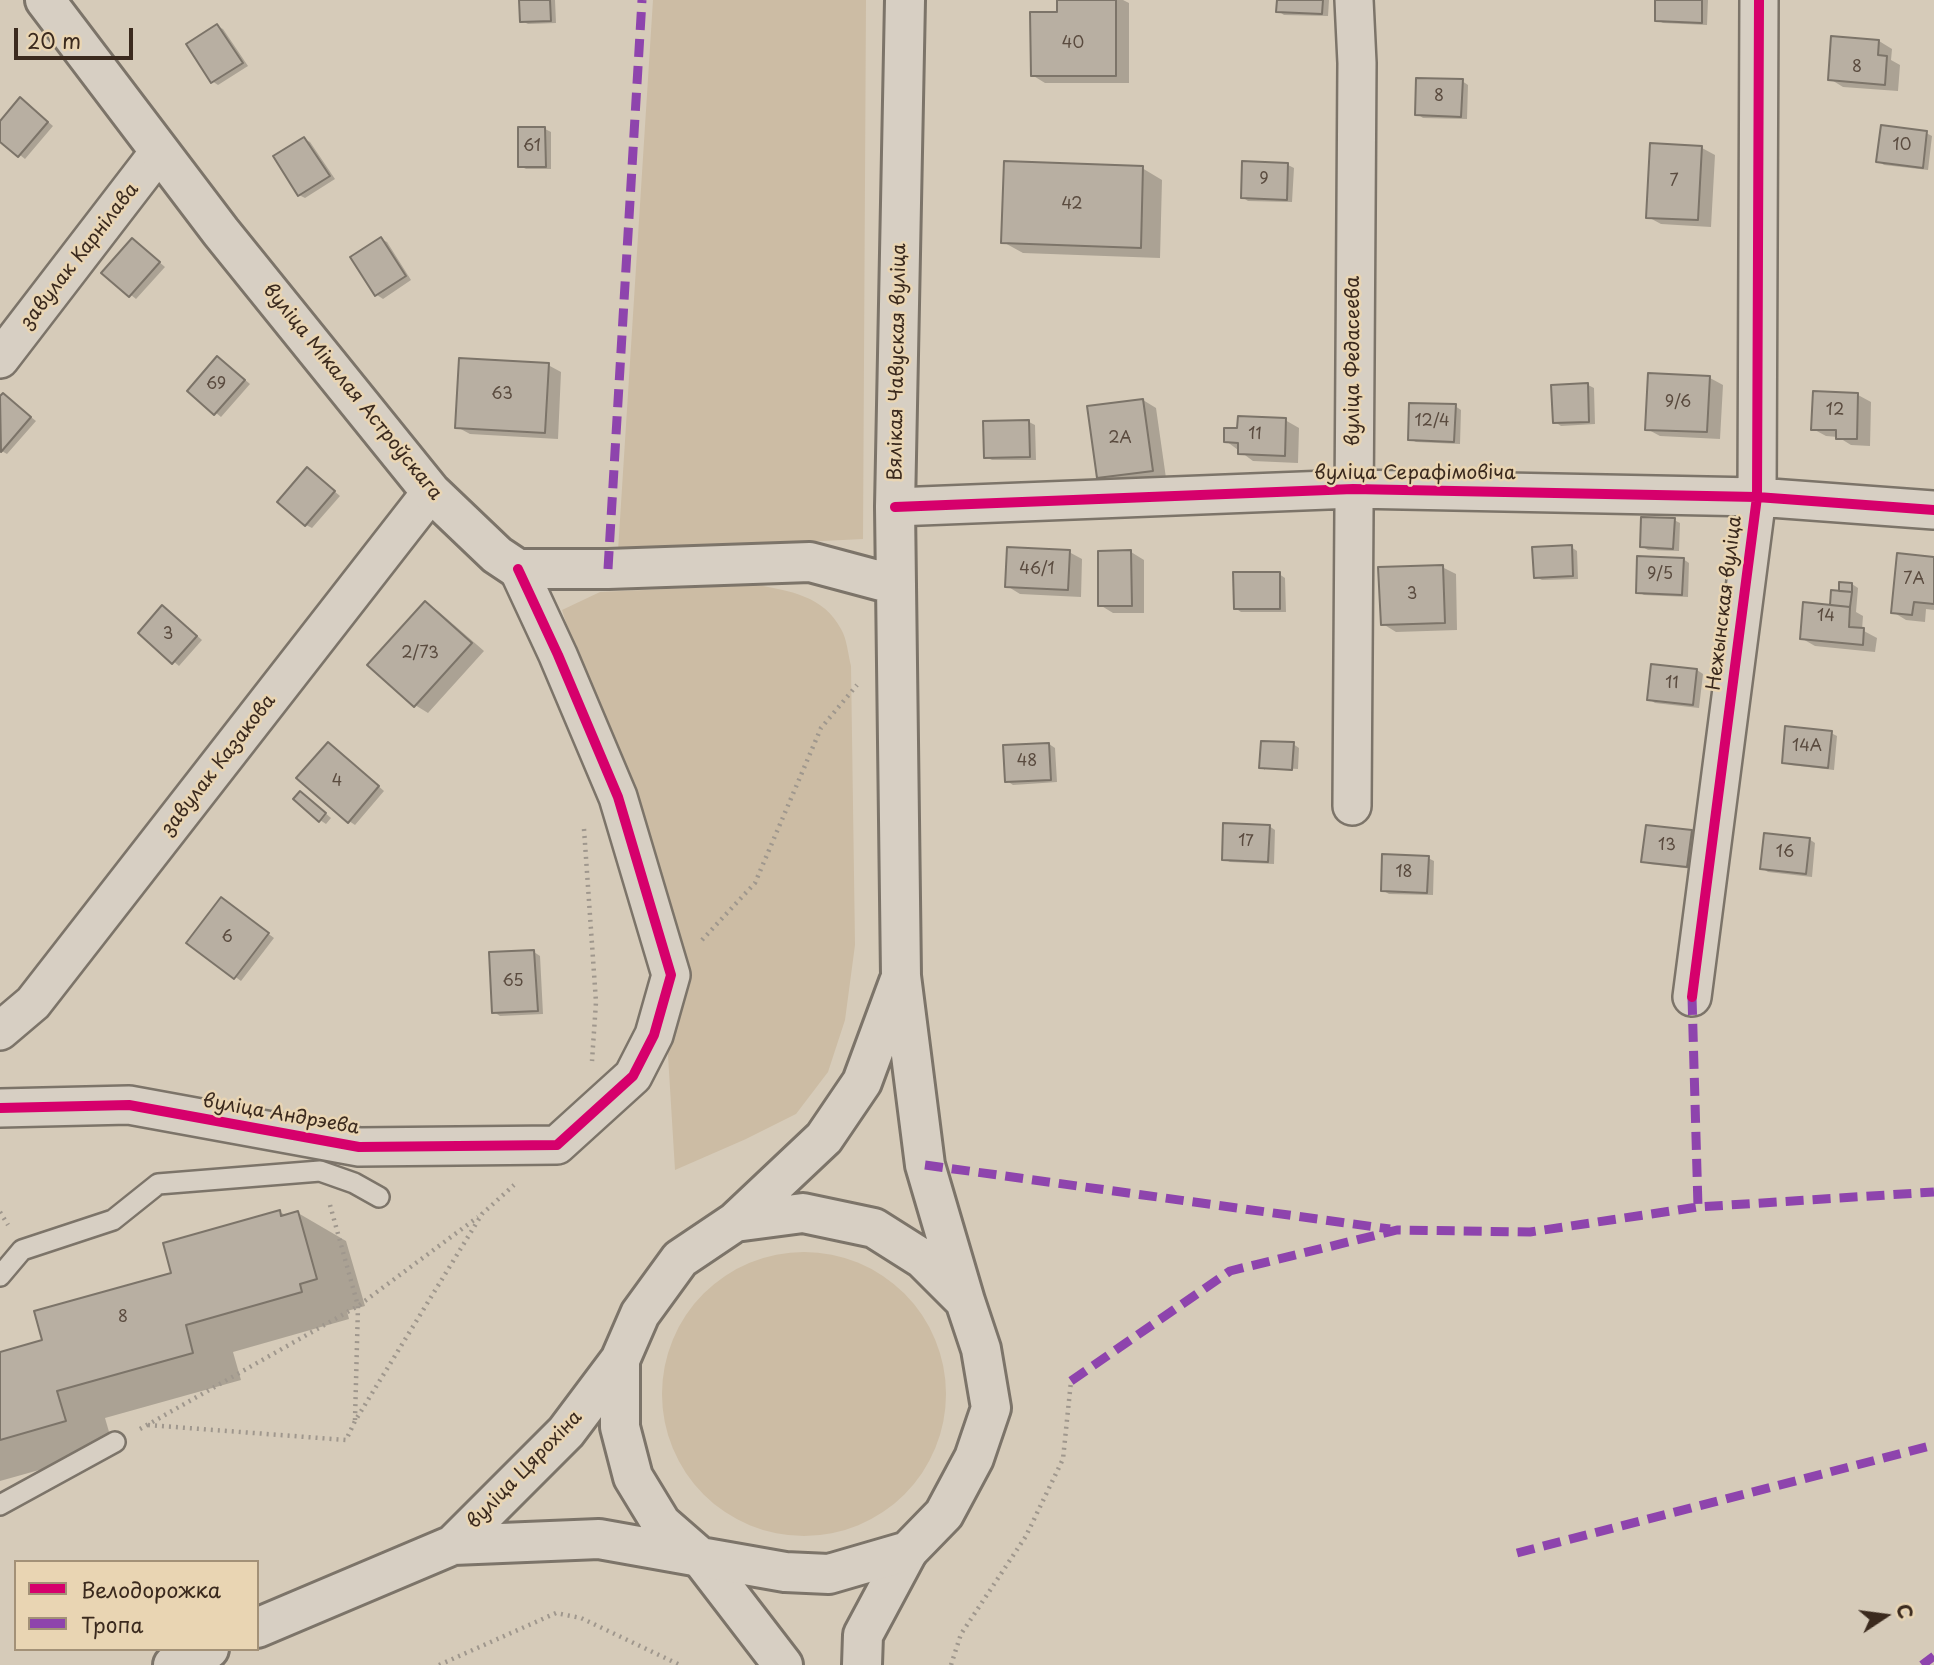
<!DOCTYPE html>
<meta charset="utf-8">
<style>
body{margin:0}
#map{position:relative;width:1934px;height:1665px;overflow:hidden;background:#d6cbb9;font-family:"Playpen Sans",sans-serif}
canvas{display:block}
.legend{position:absolute;left:14px;top:1560px;width:245px;height:91px;box-sizing:border-box;background:#e9d5b3;border:2px solid #a39177;margin:0;padding:9px 12px;list-style:none;font-size:21px;color:#3b2a1e}
.legend li{display:flex;align-items:center;gap:14px;height:35px}
.legend b{width:35px;border:2px solid #a39177}
.north{position:absolute;left:1850px;top:1581px;width:70px;height:70px;-webkit-text-stroke:5px #e9d5b3;paint-order:stroke;rotate:77deg;font-size:19px;font-weight:700;line-height:28px;text-align:center;color:#3b2a1e}
.north::after{content:'';display:block;margin:auto;width:24px;height:32px;background:#3b2a1e;clip-path:polygon(50% 0,100% 100%,50% 72%,0 100%)}
.scale{position:absolute;left:14px;top:28px;width:119px;height:32px;box-sizing:border-box;border:4px solid #3b2a1e;border-top:0;padding-left:9px;font-size:21px;line-height:24px;white-space:nowrap;color:#3b2a1e;-webkit-text-stroke:5px #e9d5b3;paint-order:stroke}
</style>
<div id="map">
<canvas width="1934" height="1665"></canvas>
<ul class="legend">
<li><b style="height:9px;background:#d6006c"></b>Велодорожка</li>
<li><b style="height:9px;background:#8e44ad"></b>Тропа</li>
</ul>
<div class="north">С</div>
<div class="scale">20 m</div>
</div>
<script>
const ctx = document.querySelector('canvas').getContext('2d');
ctx.lineJoin = 'round';
function fill(path, color) { ctx.fillStyle = color; ctx.fill(path, 'evenodd'); }
function stroke(path, color, width, dash) { ctx.strokeStyle = color; ctx.lineWidth = width; ctx.lineCap = dash ? 'butt' : 'round'; ctx.setLineDash(dash || []); ctx.stroke(path); }
function label(font, color, halo, rows, align = 'center') {
  ctx.font = font + ' "Playpen Sans",sans-serif'; ctx.lineWidth = 5; ctx.setLineDash([]); ctx.textBaseline = 'middle'; ctx.strokeStyle = halo; ctx.fillStyle = color; for (const [text, x, y, turn = 0] of rows) {
    ctx.save(); ctx.translate(x, y); ctx.rotate((+turn || 0) * Math.PI / 180); ctx.textAlign = isNaN(turn) ? turn : align; if (halo) ctx.strokeText(text, 0, 0); ctx.fillText(text, 0, 0); ctx.restore();
  }
}
fill(new Path2D(`
 M653 0H866L863 539 618 551Z
 M757 585C790 591 824 596 841 629 847 639 848 654 851 666L855 945 845 1020 828 1072 796 1114 746 1139 675 1170 665 1006 611 765 562 610 600 592Z
 M662 1394a142 142 0 1 1 284 0a142 142 0 1 1-284 0Z`), '#ccbca4');
fill(new Path2D(`
 M521 0H555L556 23 528 24 522 21Z
 M1059 0H1123L1129 3V83H1045L1032 75 1059 14Z
 M1278 0H1329L1328 16 1284 15 1278 11Z
 M1657 0H1708L1707 25 1663 23 1657 20Z
 M217 26 223 29 248 66 218 85 212 81Z
 M1879 41 1892 49 1891 60 1900 65 1898 91 1843 87 1830 79Z
 M1462 81 1468 85 1467 119 1423 118 1417 114Z
 M26 103 53 126 25 159 0 139V123Z
 M545 129 551 132V169H526L520 166Z
 M1926 133 1932 136 1928 170 1884 165 1878 161Z
 M304 139 310 142 335 179 305 198 299 195Z
 M1702 148 1715 155 1711 227 1661 224 1648 217Z
 M1288 165 1294 168 1292 202 1248 201 1242 197Z
 M1142 168 1162 180 1160 258 1023 253 1003 242Z
 M381 239 387 242 411 280 383 299 377 295 352 258Z
 M138 244 165 267 136 299 104 273Z
 M223 361 250 384 221 417 189 391Z
 M548 365 561 372 558 439 470 434 457 427Z
 M1710 378 1723 385 1720 439 1660 436 1647 429Z
 M1588 385 1594 388 1595 424 1561 426 1555 422Z
 M3 395 36 421 7 454 0 450V399Z
 M1858 395 1871 402 1870 446 1851 445 1838 437 1826 436 1813 429Z
 M1143 400 1156 408 1166 478 1112 485 1099 477Z
 M1455 406 1461 410 1460 444 1416 442 1410 439Z
 M1285 420 1299 428 1298 463 1253 461 1226 441 1239 430Z
 M1029 422 1035 425 1036 460H992L986 457Z
 M313 473 340 496 312 528 306 525Z
 M1674 520 1680 523 1679 551 1648 550 1641 546Z
 M1571 547 1577 551 1578 579 1542 580 1536 577Z
 M1069 552 1082 559 1081 597 1020 594 1007 586Z
 M1131 552 1144 560V613H1113L1100 605Z
 M1934 558V610L1926 609 1925 622 1906 620 1893 612Z
 M1683 559 1689 563 1688 597 1644 595 1638 592Z
 M1442 567 1456 574 1457 630 1396 632 1383 624Z
 M1279 574 1285 578 1286 612H1241L1235 608Z
 M1852 584 1858 588 1856 612 1863 616 1862 630 1877 638 1875 652 1815 646 1801 638 1841 593Z
 M425 603 438 611 484 651 428 713 415 705Z
 M169 611 202 640 179 666 140 633Z
 M1697 670 1703 674 1699 708 1655 703 1649 699Z
 M1831 733 1837 736 1834 770 1790 765 1783 762Z
 M1049 744 1055 748 1057 782 1013 785 1007 781Z
 M1293 744 1299 748 1298 769 1265 767V770L1261 767Z
 M334 747 384 791 355 825 349 821Z
 M306 796 331 818 326 824 320 820Z
 M1269 826 1275 830 1274 864 1230 862 1224 859Z
 M1691 831 1697 835 1693 869 1649 864 1643 861Z
 M1809 839 1815 843 1812 877 1768 872 1762 868Z
 M1428 858 1434 861 1433 895 1389 894 1382 890Z
 M227 903 274 938 241 981 189 943Z
 M534 952 540 956 543 1014 500 1016 494 1012Z
 M280 1212 287 1216 298 1213 346 1241 365 1306 347 1311 349 1319 233 1352 241 1380 105 1418 114 1449 0 1481V1354L44 1341 173 1274Z`), '#0003');
const building = new Path2D(`
 M519 0H550L551 21 520 22Z
 M1057 0H1116V76H1031L1030 12H1057Z
 M1277 0H1323L1322 14 1276 12Z
 M1655 0H1702V23L1655 21Z
 M217 24 243 63 211 83 186 44Z
 M1831 36 1879 40 1878 55 1887 56 1885 85 1828 80Z
 M1416 78 1463 79 1461 117 1415 115Z
 M20 97 48 122 18 157 0 142V121Z
 M1881 125 1927 131 1923 168 1876 162Z
 M518 127H545L546 167H518Z
 M304 137 330 176 298 196 273 156Z
 M1650 143 1702 146 1698 220 1646 218Z
 M1004 161 1143 166 1141 248 1001 243Z
 M1242 161 1288 163 1287 200 1241 198Z
 M381 237 406 276 375 296 350 257Z
 M132 238 160 262 129 297 101 273Z
 M217 356 245 380 214 415 187 391Z
 M459 358 549 363 545 433 455 428Z
 M1648 373 1710 376 1707 432 1645 430Z
 M1588 383 1589 422 1553 423 1551 385Z
 M1813 391 1858 393 1857 439H1836V430H1811Z
 M3 393 31 417 1 452 0 396Z
 M1143 399 1153 471 1097 478 1087 406Z
 M1409 403 1456 404 1454 442 1408 440Z
 M1238 416 1286 418 1285 456 1238 454V443L1224 442V428H1237Z
 M1029 420 1030 457 984 458 983 421Z
 M307 467 335 491 305 526 277 502Z
 M1641 517 1675 518 1673 549 1640 547Z
 M1572 545 1573 576 1534 578 1532 547Z
 M1007 547 1070 550 1068 590 1005 587Z
 M1131 550 1132 606H1098V551Z
 M1897 553 1934 557V604L1914 602 1912 615 1891 613Z
 M1637 556 1684 558 1682 595 1636 593Z
 M1443 565 1445 623 1381 625 1378 567Z
 M1233 572H1280V609H1234Z
 M1839 582 1852 583V592L1839 591Z
 M1831 590 1852 592 1850 607 1830 605Z
 M425 601 472 643 414 707 367 665Z
 M1803 602 1850 607 1849 627 1864 628 1863 645 1800 639Z
 M162 605 197 636 172 664 138 633Z
 M1651 664 1697 669 1693 705 1647 700Z
 M1785 726 1832 731 1828 768 1782 763Z
 M1261 741 1294 742 1292 770 1259 768Z
 M328 742 379 786 348 823 296 778Z
 M1049 743 1051 780 1005 782 1003 745Z
 M300 791 326 813 319 822 293 799Z
 M1223 823 1270 825 1268 862 1222 860Z
 M1646 825 1692 830 1687 867 1641 862Z
 M1764 833 1810 838 1806 874 1760 869Z
 M1382 854 1429 856 1427 893 1381 891Z
 M221 897 269 933 234 979 186 943Z
 M534 950 538 1011 492 1013 489 952Z
 M280 1210 281 1216 298 1211 317 1279 300 1284 302 1292 186 1325 193 1353 57 1391 66 1421 0 1440V1352L42 1340 34 1311 171 1273 163 1243Z`);
fill(building, '#b8afa2');
stroke(building, '#7c7469', 2);
const service = new Path2D(`
 M0 1276 22 1250 113 1220 158 1184 320 1171 354 1183 379 1197
 M0 1505 115 1442`);
const minor = new Path2D(`
 M0 359 159 152
 M895 507 1353 489 1757 497 1934 510
 M1352 806 1357 63 1354 0
 M1692 997 1757 497 1759 0
 M0 1031 33 1003 431 492
 M0 1108 129 1105 359 1147 557 1145 633 1076 654 1035 671 975 618 797 558 655 518 569`);
const tertiary = new Path2D(`
 M700 1557 783 1665
 M862 1665 863 1635 908 1551`);
const secondary = new Path2D(`
 M45 0 221 232 431 492 497 555 518 569H608L810 562 896 585
 M905 0 895 507 901 976 925 1165 965 1301
 M803 1213 874 1228 923 1259 965 1301 981 1349 991 1408 974 1458 944 1514 908 1551 829 1574 785 1572 700 1557 661 1523 633 1477 620 1427V1360L640 1314 680 1259 735 1222Z
 M735 1222 824 1138 862 1082 899 982
 M453 1545 566 1432 620 1360
 M257 1628 453 1545 599 1539 700 1557
 M173 1665 209 1649`);
stroke(service, '#7c7469', 24);
stroke(minor, '#7c7469', 42);
stroke(tertiary, '#7c7469', 44);
stroke(secondary, '#7c7469', 44);
stroke(new Path2D(`
 M584 829 596 1002 592 1061
 M702 940 755 883 821 728 857 685
 M330 1205 358 1306 355 1420
 M0 1212 8 1225
 M148 1425 346 1440 355 1421 482 1214 514 1185
 M140 1429 358 1306 478 1217
 M439 1665 556 1613 581 1618 680 1665
 M951 1665 961 1634 1026 1536 1063 1459 1071 1381`), '#9f978d', 4.5, [2, 5]);
stroke(service, '#d7cfc3', 19);
stroke(minor, '#d7cfc3', 37);
stroke(tertiary, '#d7cfc3', 38);
stroke(secondary, '#d7cfc3', 38);
stroke(new Path2D(`
 M608 569 642 0
 M1692 997 1698 1207
 M925 1165 1390 1229
 M1071 1381 1230 1271 1397 1230 1530 1232 1698 1207 1934 1192
 M1517 1553 1934 1445
 M1922 1665 1934 1656`), '#8e44ad', 9, [18, 9]);
stroke(new Path2D(`
 M895 507 1353 489 1757 497 1934 510
 M1692 997 1757 497 1759 0
 M0 1108 129 1105 359 1147 557 1145 633 1076 654 1035 671 975 618 797 558 655 518 569`), '#d6006c', 10);
label('16px', '#5a4b3f', null, [
 ["40",1073,44],
 ["8",1857,68],
 ["8",1439,97],
 ["10",1902,146],
 ["61",532,147],
 ["9",1264,180],
 ["7",1674,182],
 ["42",1072,205],
 ["69",216,385],
 ["63",502,395],
 ["9/6",1678,403],
 ["12",1835,411],
 ["12/4",1432,422],
 ["11",1255,435],
 ["2А",1120,439],
 ["46/1",1037,570],
 ["9/5",1660,575],
 ["7А",1914,580],
 ["3",1412,595],
 ["14",1826,617],
 ["3",168,635],
 ["2/73",420,654],
 ["11",1672,684],
 ["14А",1807,747],
 ["48",1027,762],
 ["4",337,782],
 ["17",1246,842],
 ["13",1667,846],
 ["16",1785,853],
 ["18",1404,873],
 ["6",227,938],
 ["65",513,982],
 ["8",123,1318]
]);
label('19px', '#3b2a1e', '#e9d5b3', [
 ["завулак Карнілава",80,256,-52],
 ["вуліца Федасеева",1354,361,-90],
 ["Вялікая Чавуская вуліца",898,362,-89],
 ["вуліца Мікалая Астроўскага",352,392,51],
 ["вуліца Серафімовіча",1415,474],
 ["Нежынская вуліца",1725,603,-83],
 ["завулак Казакова",219,765,-52],
 ["вуліца Андрэева",281,1115,10],
 ["вуліца Цярохіна",525,1470,-46]
]);
</script>
